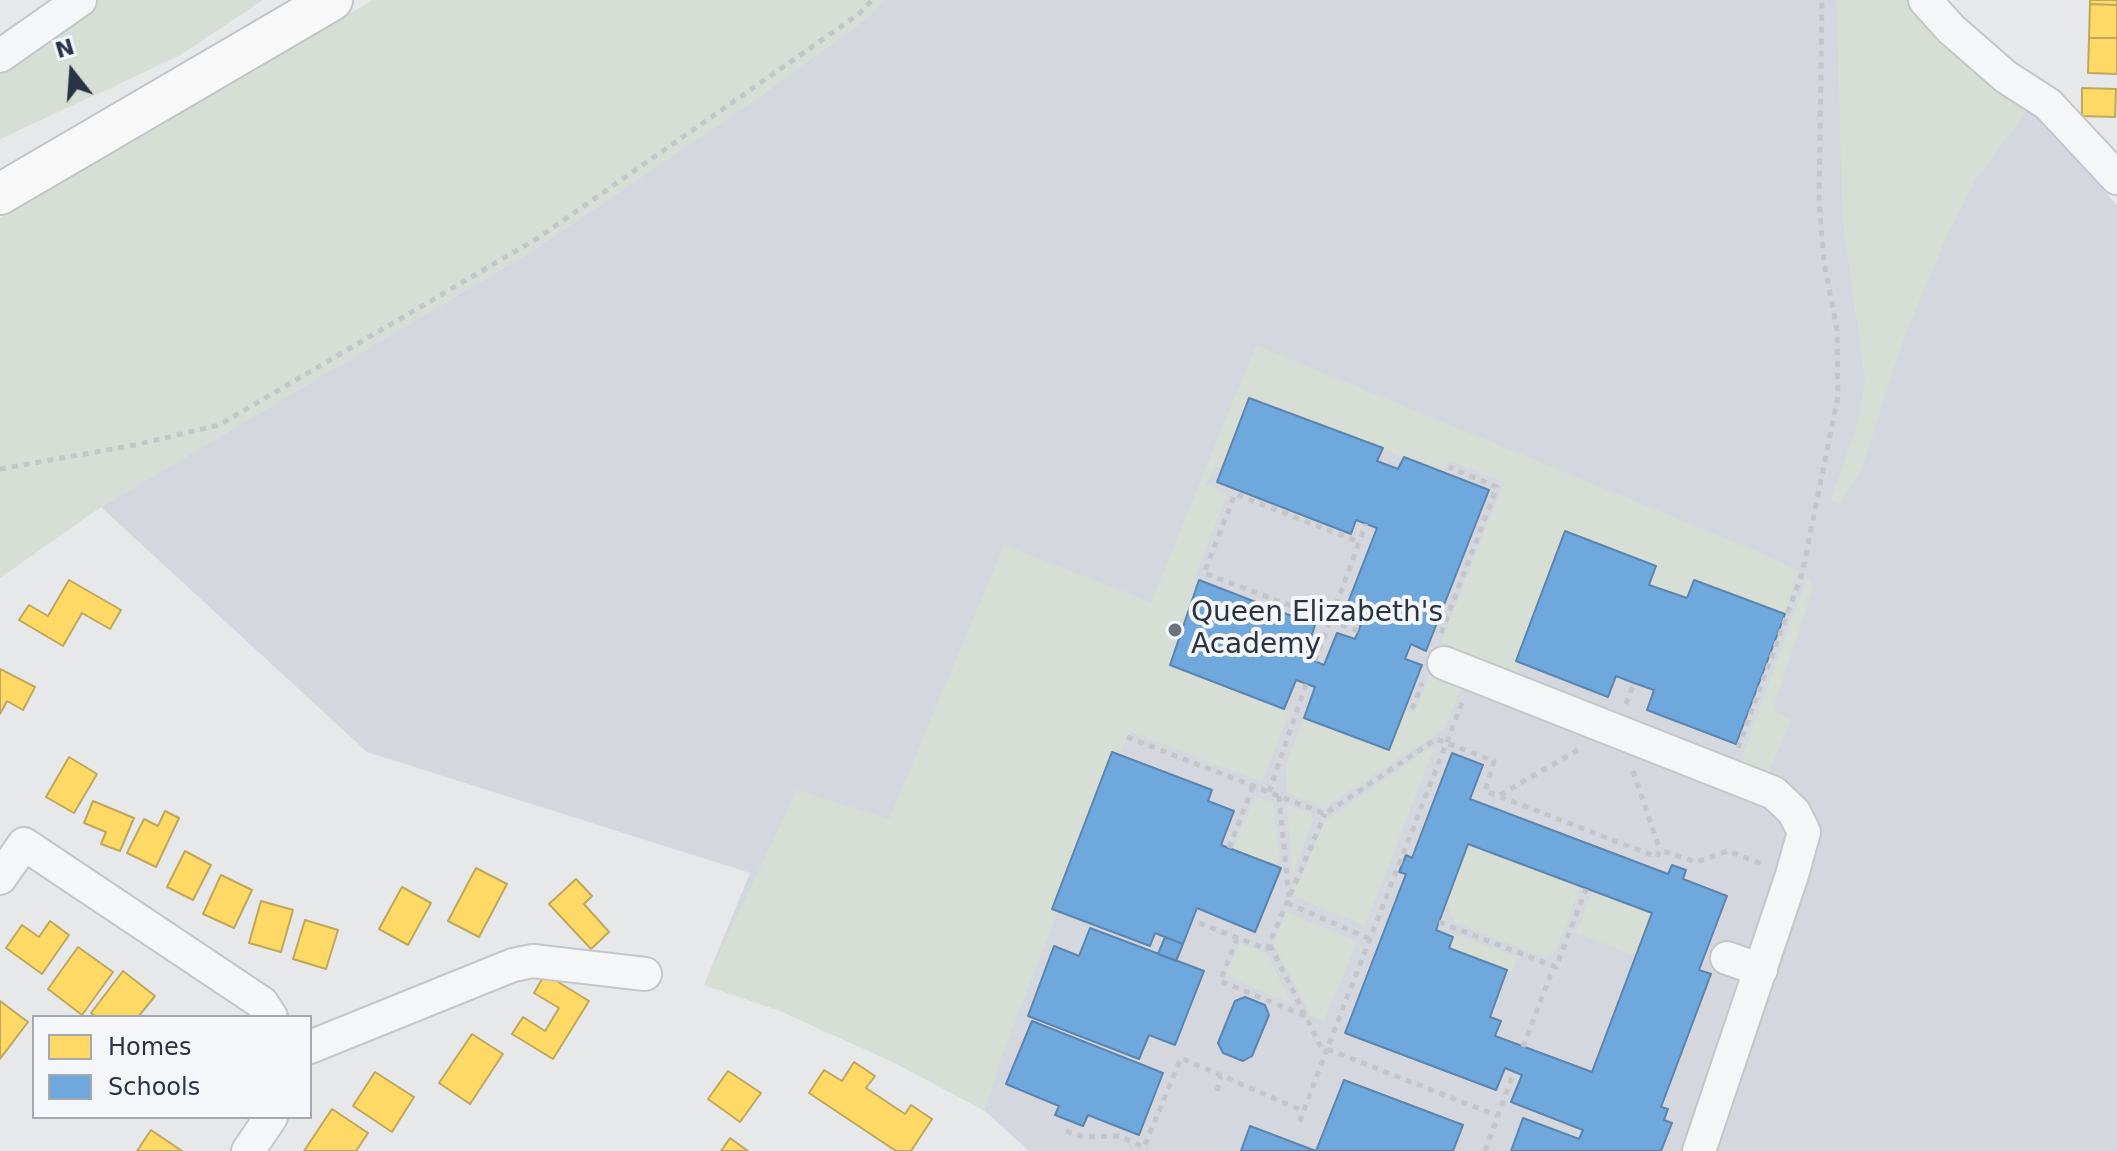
<!DOCTYPE html>
<style>
body{margin:0}
#map{position:relative;width:2117px;height:1151px;overflow:hidden;background:#e6e8ea;font-family:"DejaVu Sans",sans-serif}
canvas{display:block}
.legend{position:absolute;left:32px;top:1015px;width:280px;height:104px;box-sizing:border-box;background:#f4f6f9;border:2px solid #a4a8b1;margin:0;padding:10px 14px;list-style:none;font-size:24px;color:#2b3445}
.legend li{display:flex;align-items:center;gap:16px;height:40px}
.legend b{width:40px;border:2px solid #a4a8b1}
.north{position:absolute;left:32px;top:32px;width:80px;height:80px;-webkit-text-stroke:6px #f4f6f9;paint-order:stroke;rotate:343deg;font-size:22px;font-weight:700;line-height:32px;text-align:center;color:#2b3445}
.north::after{content:'';display:block;margin:auto;width:28px;height:36px;background:#2b3445;clip-path:polygon(50% 0,100% 100%,50% 72%,0 100%)}
</style>
<div id="map">
<canvas width="2117" height="1151"></canvas>
<ul class="legend">
<li><b style="height:22px;background:#ffd966"></b>Homes</li>
<li><b style="height:22px;background:#6fa8dc"></b>Schools</li>
</ul>
<div class="north">N</div>
</div>
<script>
const ctx = document.querySelector('canvas').getContext('2d');
ctx.lineJoin = 'round';
function fill(path, color) { ctx.fillStyle = color; ctx.fill(path, 'evenodd'); }
function stroke(path, color, width, dash) { ctx.strokeStyle = color; ctx.lineWidth = width; ctx.lineCap = dash ? 'butt' : 'round'; ctx.setLineDash(dash || []); ctx.stroke(path); }
function label(font, color, halo, rows, align = 'center') {
  ctx.font = font + ' "DejaVu Sans",sans-serif'; ctx.lineWidth = 8; ctx.setLineDash([]); ctx.textBaseline = 'middle'; ctx.strokeStyle = halo; ctx.fillStyle = color; for (const [text, x, y, turn = 0] of rows) {
    ctx.save(); ctx.translate(x, y); ctx.rotate((+turn || 0) * Math.PI / 180); ctx.textAlign = isNaN(turn) ? turn : align; if (halo) ctx.strokeText(text, 0, 0); ctx.fillText(text, 0, 0); ctx.restore();
  }
}
fill(new Path2D(`
 M884 0H1909L2055 130 2117 206V1151H1029L985 1111 893 1062 778 1010 704 985 750 873 367 752 101 507 530 252 749 104 867 18Z`), '#d4d7dd');
fill(new Path2D(`
 M54 0H263L179 56 0 139V38Z
 M373 0H884L867 18 749 104 530 252 101 507 0 578V218Z
 M1837 0H1909L2031 106 1976 179 1946 238 1905 335 1862 468 1840 504 1831 499 1857 425 1865 381 1842 216Z
 M1256 345 1754 550 1798 571 1785 614 1694 580 1687 598 1649 585 1656 566 1565 531 1516 660 1521 663 1514 682 1437 653 1504 482 1449 461 1443 472 1249 398 1222 468 1215 466 1206 485 1227 494 1195 577 1199 580 1170 665 1290 711 1262 782 1130 732 1120 755 1112 753 1052 908 1058 911 1000 1061 985 1111 893 1062 778 1010 704 985 797 790 889 819 1004 545 1151 602Z
 M1807 578 1814 586 1773 709 1791 720 1767 777 1739 765Z
 M1432 668 1464 680 1445 728 1324 808 1286 792 1287 762 1304 718 1389 750 1405 710 1415 713Z
 M1430 747 1434 749 1365 926 1293 896 1325 821Z
 M1255 796 1273 802 1280 859 1276 866 1233 849Z
 M1287 805 1311 814 1313 820 1292 877Z
 M1468 844 1581 886 1555 953 1543 957 1454 922 1447 901Z
 M1592 891 1652 913 1636 956 1576 933Z
 M1286 912 1357 942 1324 1021 1311 1016 1274 945Z
 M1454 934 1518 957 1512 972 1449 948Z
 M1240 943 1267 954 1292 1004 1226 976Z`), '#d6ded6');
const homes = new Path2D(`
 M2090 0H2117V5L2090 4Z
 M2090 4 2117 5V38H2089Z
 M2089 38H2117V74L2088 73Z
 M2082 88 2116 89 2115 117 2082 116Z
 M69 580 121 610 110 629 82 613 63 646 19 620 29 605 48 616Z
 M0 669 35 687 23 710 7 701 0 714Z
 M69 757 97 774 74 813 46 797Z
 M93 801 134 818 120 851 101 844 106 832 84 823Z
 M165 811 179 818 156 867 127 853 144 819 158 826Z
 M185 851 211 865 193 900 167 887Z
 M476 868 507 884 479 937 448 921Z
 M221 875 252 890 234 928 203 914Z
 M576 879 592 896 584 904 609 932 591 949 549 904Z
 M402 887 431 903 408 945 379 929Z
 M261 901 293 910 281 952 249 943Z
 M305 920 338 930 326 969 293 959Z
 M50 921 69 935 42 974 6 948 22 925 39 937Z
 M78 947 113 972 82 1015 48 989Z
 M123 971 155 996 138 1017H97L91 1013Z
 M545 974 589 1001 553 1059 512 1034 523 1017 545 1031 559 1008 534 993Z
 M0 1001 28 1022 0 1059Z
 M472 1034 503 1054 470 1104 439 1083Z
 M854 1062 875 1076 866 1088 905 1114 911 1105 932 1119 911 1151H896L809 1093 824 1070 842 1081Z
 M728 1071 761 1093 740 1122 708 1099Z
 M375 1072 414 1097 392 1132 353 1106Z
 M332 1109 368 1133 356 1151H304Z
 M151 1130 182 1151H137Z
 M730 1138 748 1151H721Z`);
fill(homes, '#ffd966');
stroke(homes, '#bfa85c', 2);
const schools = new Path2D(`
 M1249 398 1383 448 1377 461 1398 469 1404 457 1489 490 1426 651 1411 644 1405 659 1422 665 1389 750 1304 718 1315 687 1296 680 1284 709 1170 665 1199 580 1315 625 1305 657 1324 665 1337 633 1355 639 1361 625 1342 618 1377 528 1356 520 1351 534 1217 482Z
 M1565 531 1656 566 1649 585 1687 598 1694 580 1785 614 1736 744 1647 710 1654 690 1634 683 1616 676 1608 697 1516 661Z
 M1112 752 1212 790 1208 801 1234 811 1221 845 1281 868 1255 932 1197 908 1183 944 1155 933 1150 946 1052 909Z
 M1452 753 1483 765 1470 799 1668 874 1672 865 1686 870 1683 879 1727 896 1699 970 1711 974 1661 1107 1668 1109 1664 1120 1672 1123 1661 1151H1511L1523 1118 1579 1139 1583 1130 1511 1102 1522 1075 1505 1068 1496 1090 1345 1033 1406 874 1399 872 1406 855 1412 858ZM1468 844 1652 913 1592 1072 1495 1036 1501 1021 1490 1017 1507 970 1449 948 1453 937 1436 930Z
 M1090 928 1204 971 1175 1045 1149 1035 1139 1059 1028 1016 1054 946 1079 956Z
 M1165 937 1183 944 1176 961 1158 954Z
 M1245 997 1265 1005 1269 1015 1252 1056 1243 1061 1223 1053 1218 1043 1235 1001Z
 M1032 1021 1163 1073 1139 1135 1088 1115 1083 1126 1055 1115 1059 1106 1006 1084Z
 M1344 1080 1463 1125 1453 1151H1241L1250 1126 1316 1151Z`);
fill(schools, '#6fa8dc');
stroke(schools, '#5b85af', 2);
const minor = new Path2D(`
 M1925 0 1951 29 2006 77 2048 104 2117 178
 M0 56 80 0
 M1444 663 1774 793 1794 812 1804 832 1792 875 1699 1151
 M0 878 24 844 262 1003 271 1017
 M1727 958 1761 970
 M310 1047 513 965 533 961 645 974
 M248 1151 271 1117`);
const major = new Path2D(`
 M0 194 332 0`);
stroke(minor, '#c4c6c8', 36);
stroke(major, '#c2c5c8', 44);
stroke(new Path2D(`
 M0 469 135 445 219 425 538 238 859 14 872 0
 M1358 631 1204 573 1235 494 1359 542
 M1441 633 1497 487 1449 467
 M1315 661 1366 524
 M1462 703 1327 1049 1498 1116
 M1626 704 1634 683
 M1412 709 1422 683
 M1127 737 1325 814 1436 739 1494 761 1485 791 1657 857 1660 850 1696 862 1728 851 1764 865
 M1738 748 1802 574 1838 396 1837 330 1824 262 1819 201 1822 0
 M1633 771 1660 850
 M1269 792 1306 684
 M1500 795 1578 750
 M1279 796 1289 897
 M1229 848 1253 786
 M1287 903 1370 939
 M1439 922 1556 967 1586 889
 M1199 923 1267 949 1325 814
 M1237 938 1220 981 1305 1016
 M1270 945 1321 1047 1327 1049 1299 1123
 M1523 1047 1554 966
 M1217 1091 1221 1076
 M1066 1131 1084 1137 1119 1136 1144 1147 1181 1058 1303 1111
 M1485 1151 1514 1072`), '#c5c6ca', 5, [6, 6]);
stroke(minor, '#f5f6f7', 32);
stroke(major, '#f8f8f8', 40);
for (const [x, y, r, color] of [
 [1175,630,8,"#6c737f"]
]) { const dot = new Path2D(); dot.arc(x, y, r, 0, 2 * Math.PI); ctx.fillStyle = color; ctx.fill(dot); stroke(dot, '#f4f6f9', 3); }
label('28px', '#2b3445', '#f4f6f9', [
 ["Queen Elizabeth's",1191,614],
 ["Academy",1191,646]
], 'left');
</script>
